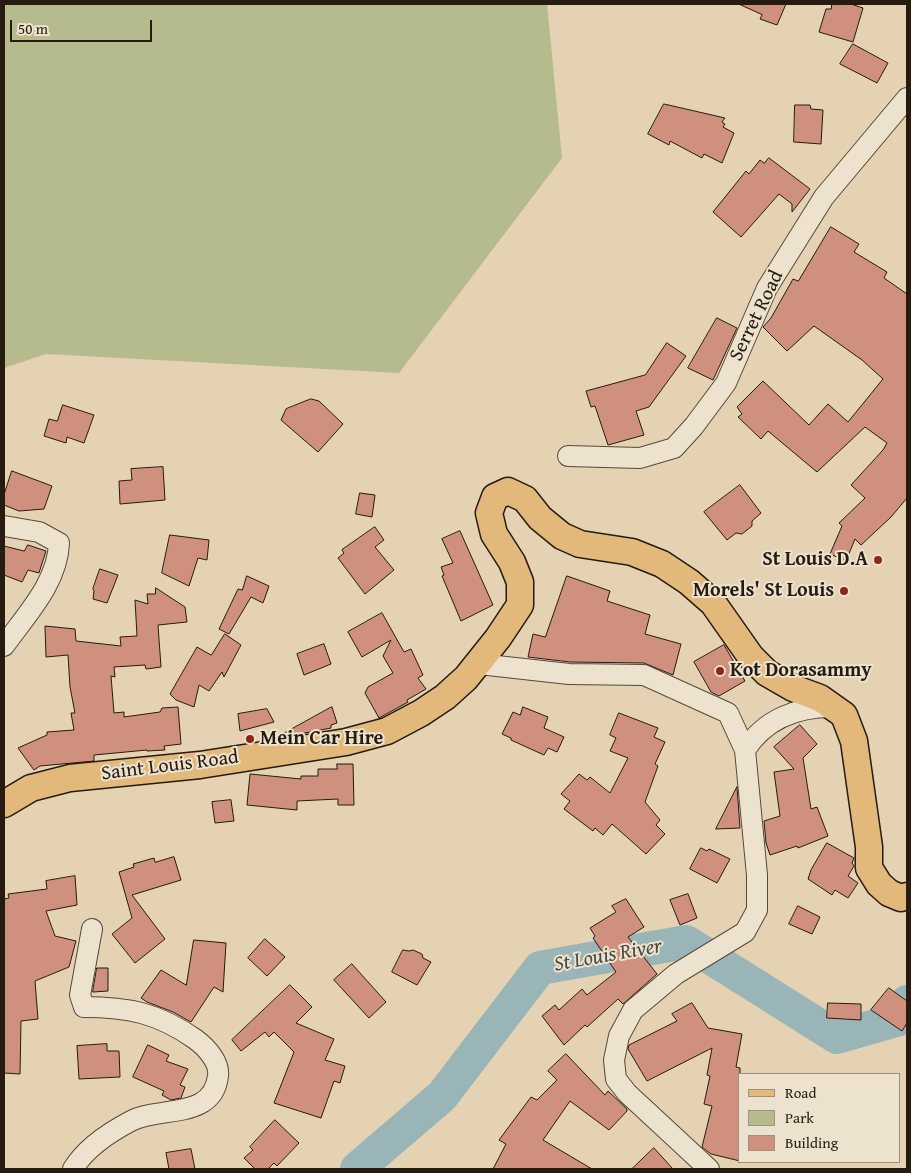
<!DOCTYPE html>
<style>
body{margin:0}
#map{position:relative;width:911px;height:1173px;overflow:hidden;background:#e4d2b3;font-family:"Gentium Book Plus",serif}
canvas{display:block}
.frame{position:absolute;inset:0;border:5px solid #251b11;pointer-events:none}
.legend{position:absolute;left:738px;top:1073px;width:162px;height:90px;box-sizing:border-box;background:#ede2ce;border:1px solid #9d9282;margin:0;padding:6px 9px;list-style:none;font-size:15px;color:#251b11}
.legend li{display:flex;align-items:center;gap:10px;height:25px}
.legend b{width:25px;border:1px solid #9d9282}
.scale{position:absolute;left:10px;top:20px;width:142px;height:22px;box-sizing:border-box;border:2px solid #251b11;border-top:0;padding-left:6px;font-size:15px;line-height:18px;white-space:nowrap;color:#251b11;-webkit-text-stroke:4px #ede2ce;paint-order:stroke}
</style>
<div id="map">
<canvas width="911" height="1173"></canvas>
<div class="frame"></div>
<ul class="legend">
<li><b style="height:6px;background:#e2b97a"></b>Road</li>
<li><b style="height:14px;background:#b5bb8c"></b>Park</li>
<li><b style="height:14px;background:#cf907e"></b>Building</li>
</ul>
<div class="scale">50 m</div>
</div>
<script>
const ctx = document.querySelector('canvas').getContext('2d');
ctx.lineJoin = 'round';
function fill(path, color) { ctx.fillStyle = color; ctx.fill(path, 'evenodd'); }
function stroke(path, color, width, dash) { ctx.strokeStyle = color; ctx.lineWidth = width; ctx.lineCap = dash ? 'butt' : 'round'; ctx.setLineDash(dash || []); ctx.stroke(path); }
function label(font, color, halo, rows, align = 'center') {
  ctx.font = font + ' "Gentium Book Plus",serif'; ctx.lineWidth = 4; ctx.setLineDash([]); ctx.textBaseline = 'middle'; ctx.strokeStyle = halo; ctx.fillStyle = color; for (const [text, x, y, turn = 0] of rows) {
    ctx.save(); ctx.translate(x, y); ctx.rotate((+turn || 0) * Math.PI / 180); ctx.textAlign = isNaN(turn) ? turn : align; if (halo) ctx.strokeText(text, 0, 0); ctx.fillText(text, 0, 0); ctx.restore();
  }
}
fill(new Path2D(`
 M4 4H547L562 158 399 373 46 354 4 368Z`), '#b5bb8c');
stroke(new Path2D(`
 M357 1169 442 1096 540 968 686 942 837 1037 900 1019 907 1002`), '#9ab5b7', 34);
const building = new Path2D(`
 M739 4H786L777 25 760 19 762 15Z
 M832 4H851L863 8 853 42 819 32 826 9H831Z
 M853 44 888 63 877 83 840 64Z
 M664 104 725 118 722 122 725 124 723 127 734 133 722 163 704 154 702 158 670 141 669 145 648 134Z
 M795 105H810L811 109 823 110 821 144 794 142Z
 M769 158 810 189 792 212V204L779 194 741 237 713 212 746 171 749 174 760 160 764 163Z
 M831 227 859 244 854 252 887 272 884 278 907 294V498L891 517 861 545 855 539 846 561 830 554 842 526 839 523 865 498 851 485 883 450 887 443 865 427 817 472 768 431 761 439 738 417 742 414 737 407 763 381 809 425 828 404 848 422 883 379 862 360 814 326 787 351 763 327 771 318 793 279 798 281Z
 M717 318 737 328 713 380 688 368Z
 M667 343 686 356 649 407 636 411 644 435 608 445 595 406 591 407 586 391 645 375Z
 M311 399 319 401 343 424 318 452 281 420 286 409Z
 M63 405 94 415 84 443 67 437 66 443 44 436 49 419 57 421Z
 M163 467 165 500 120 504 119 481 132 480 131 469Z
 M12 471 52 486 44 509 19 511 4 505V495Z
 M740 485 761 513 752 521V526L742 534 736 533 727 540 704 512Z
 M360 493 375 495 372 517 356 514Z
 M375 527 384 540 375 547 394 570 365 594 338 558 344 553 342 550Z
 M460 531 493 605 461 621 442 576 444 575 441 567 453 563 442 539Z
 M170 535 209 540 207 560 198 558 189 586 162 573Z
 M28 545 46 551 39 573 28 570 22 582 4 575V546L24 551Z
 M100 569 118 575 107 603 93 599 94 591 93 589Z
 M247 576 269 586 263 603 251 597 229 634 219 629 238 589 242 590Z
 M567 576 610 591 607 601 650 615 645 634 681 644 673 675 644 663 570 662 528 657 533 634 545 637Z
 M156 588 185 607 187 622 158 625 161 667 146 669 145 665 114 667 115 677 111 676 114 713 124 712V717L160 712 162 708 178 707 181 744 164 746 165 750 147 751V750L94 755V761L40 766 34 770 18 748 47 735V732L74 730 71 713H75L70 687 68 655 46 657 45 626 75 629 76 641 121 646 120 637 137 636 135 600 148 604 147 594H155Z
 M382 613 404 652 411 649 423 675 418 678 426 689 407 700 408 702 379 718 365 693 368 687 393 673 383 656 391 640 362 657 348 632Z
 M225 634 241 645 224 677 222 672 209 691 199 685 194 707 176 700 170 694 197 647 211 655Z
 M324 644 331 664 304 675 297 654Z
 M724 645 745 681 719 696 711 692 694 662Z
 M332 707 337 723 331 725V728L284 737 283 734Z
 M523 707 548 717 544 728 564 737 557 752 548 748 544 755 511 740V738L502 734 513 712 520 715Z
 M267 709 274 722 240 731 238 714Z
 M619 713 658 728 654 737 665 742 655 764 658 766 645 802 660 820 656 825 665 834 646 854 612 824 603 835 595 828 593 831 564 809 570 801 561 794 579 774 587 780 590 777 610 793 628 758 610 751 616 738 610 735Z
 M800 725 817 744 803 758 811 809 817 807 828 836 798 848 797 846 770 855 766 843 764 821 780 816 774 772 794 769 774 747Z
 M337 764H353L354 805H338V799L297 801V810L247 805 250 774 301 779V776H318V769H337Z
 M737 787 740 828 716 829Z
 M231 800 234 821 215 823 212 802Z
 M827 843 854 858 852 863 854 866 848 876 858 883 848 898 835 890 832 895 808 879 811 870Z
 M701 848 707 851 709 849 730 859 717 883 690 869Z
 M174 857 181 880 132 895 165 939 135 963 112 934 132 918 119 872 134 867 133 864 154 858 155 862Z
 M75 876 77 905 46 911 55 936 76 941 69 967 35 981 38 1019 21 1021 20 1074 4 1073V899L9 898 8 894 47 889 46 881Z
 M688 894 697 918 680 925 670 900Z
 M626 899 644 927 628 937 657 974 623 1004 618 999 587 1027 585 1025 564 1045 542 1016 555 1005 559 1010 582 989 587 995 616 972 593 938 595 936 590 928 616 912 612 906Z
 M798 906 820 917 812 934 789 924Z
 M265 939 285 957 267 976 248 958Z
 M194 940 226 943 223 992 214 987 191 1022 173 1012 147 1002 141 998 161 970 186 985Z
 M403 950 409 951 413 950 422 954 423 958 431 962 417 985 392 972Z
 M352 964 386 1002 369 1018 334 980Z
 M97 968H108V991L93 992Z
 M290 985 312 1007 296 1023 334 1039 325 1060 345 1066 340 1083 334 1081 321 1118 274 1103 294 1052 274 1032 269 1037 265 1032 241 1051 232 1040Z
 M889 988 907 1001V1023L902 1031 871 1010Z
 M692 1003 708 1028 742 1034 736 1067 740 1068V1161L711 1154 702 1147 712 1106 704 1104 710 1076 707 1075 712 1048 647 1081 628 1049 629 1045 677 1021 672 1014Z
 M828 1003 861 1004V1020L827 1018Z
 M107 1044V1051H119L120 1077 79 1079 77 1046Z
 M148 1045 169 1055 166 1061 188 1069 180 1085 185 1087 181 1098 171 1100 162 1095 164 1091 133 1077Z
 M566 1054 605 1095 608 1091 627 1109V1111L609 1130 570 1101 543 1140 592 1169H493L506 1144 499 1140 531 1097 537 1100 557 1080 548 1071Z
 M275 1120 299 1143 277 1166 274 1163 268 1169H255L244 1158 253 1150 250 1147Z
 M654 1148 673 1169H632Z
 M191 1149 195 1169H169L166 1153Z`);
fill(building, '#cf907e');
stroke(building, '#251b11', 1);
const minor = new Path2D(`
 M568 456 640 458 674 448 694 426 726 383 767 288 824 197 907 98
 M4 526 39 532 59 543C58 582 26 615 4 646
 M479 664 569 674 644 675 728 713 745 750 757 875V910L745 932 676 974 633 1010 619 1036 614 1060 616 1079 627 1093 709 1169
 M745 750C765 719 797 707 832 707
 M73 1169C85 1149 110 1132 131 1121 160 1106 213 1120 218 1076 220 1062 206 1047 195 1039 158 1013 128 1007 84 1007L80 995 92 929`);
const major = new Path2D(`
 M4 804 31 788 70 778 200 765 346 742 387 731 421 713 445 697 466 678 498 638 520 605V582L512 562 494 534 489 513 495 497 508 491 525 499 540 518 562 536 580 544 632 552 662 564 689 582 713 603 751 657 767 673 793 688 820 698 844 715 854 741 869 847V868L879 884 889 893 901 898 907 896`);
stroke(minor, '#55493a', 22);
stroke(major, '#251b11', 29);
stroke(minor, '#ede2ce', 20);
stroke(major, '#e2b97a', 26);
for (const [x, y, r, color] of [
 [878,560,5,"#8f2418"],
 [844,591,5,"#8f2418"],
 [720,671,5,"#8f2418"],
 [250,739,5,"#8f2418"]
]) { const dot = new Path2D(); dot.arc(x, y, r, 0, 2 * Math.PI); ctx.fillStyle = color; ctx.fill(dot); stroke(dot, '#ede2ce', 2); }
label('20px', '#251b11', '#ede2ce', [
 ["Serret Road",757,316,-64],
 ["Saint Louis Road",170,766,-7]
]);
label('bold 20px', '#251b11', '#ede2ce', [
 ["St Louis D.A",868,560],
 ["Morels' St Louis",834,591],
 ["Kot Dorasammy",730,671,"left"],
 ["Mein Car Hire",260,739,"left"]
], 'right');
label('italic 21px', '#484943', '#ede2ce', [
 ["St Louis River",608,956,-10]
]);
</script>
